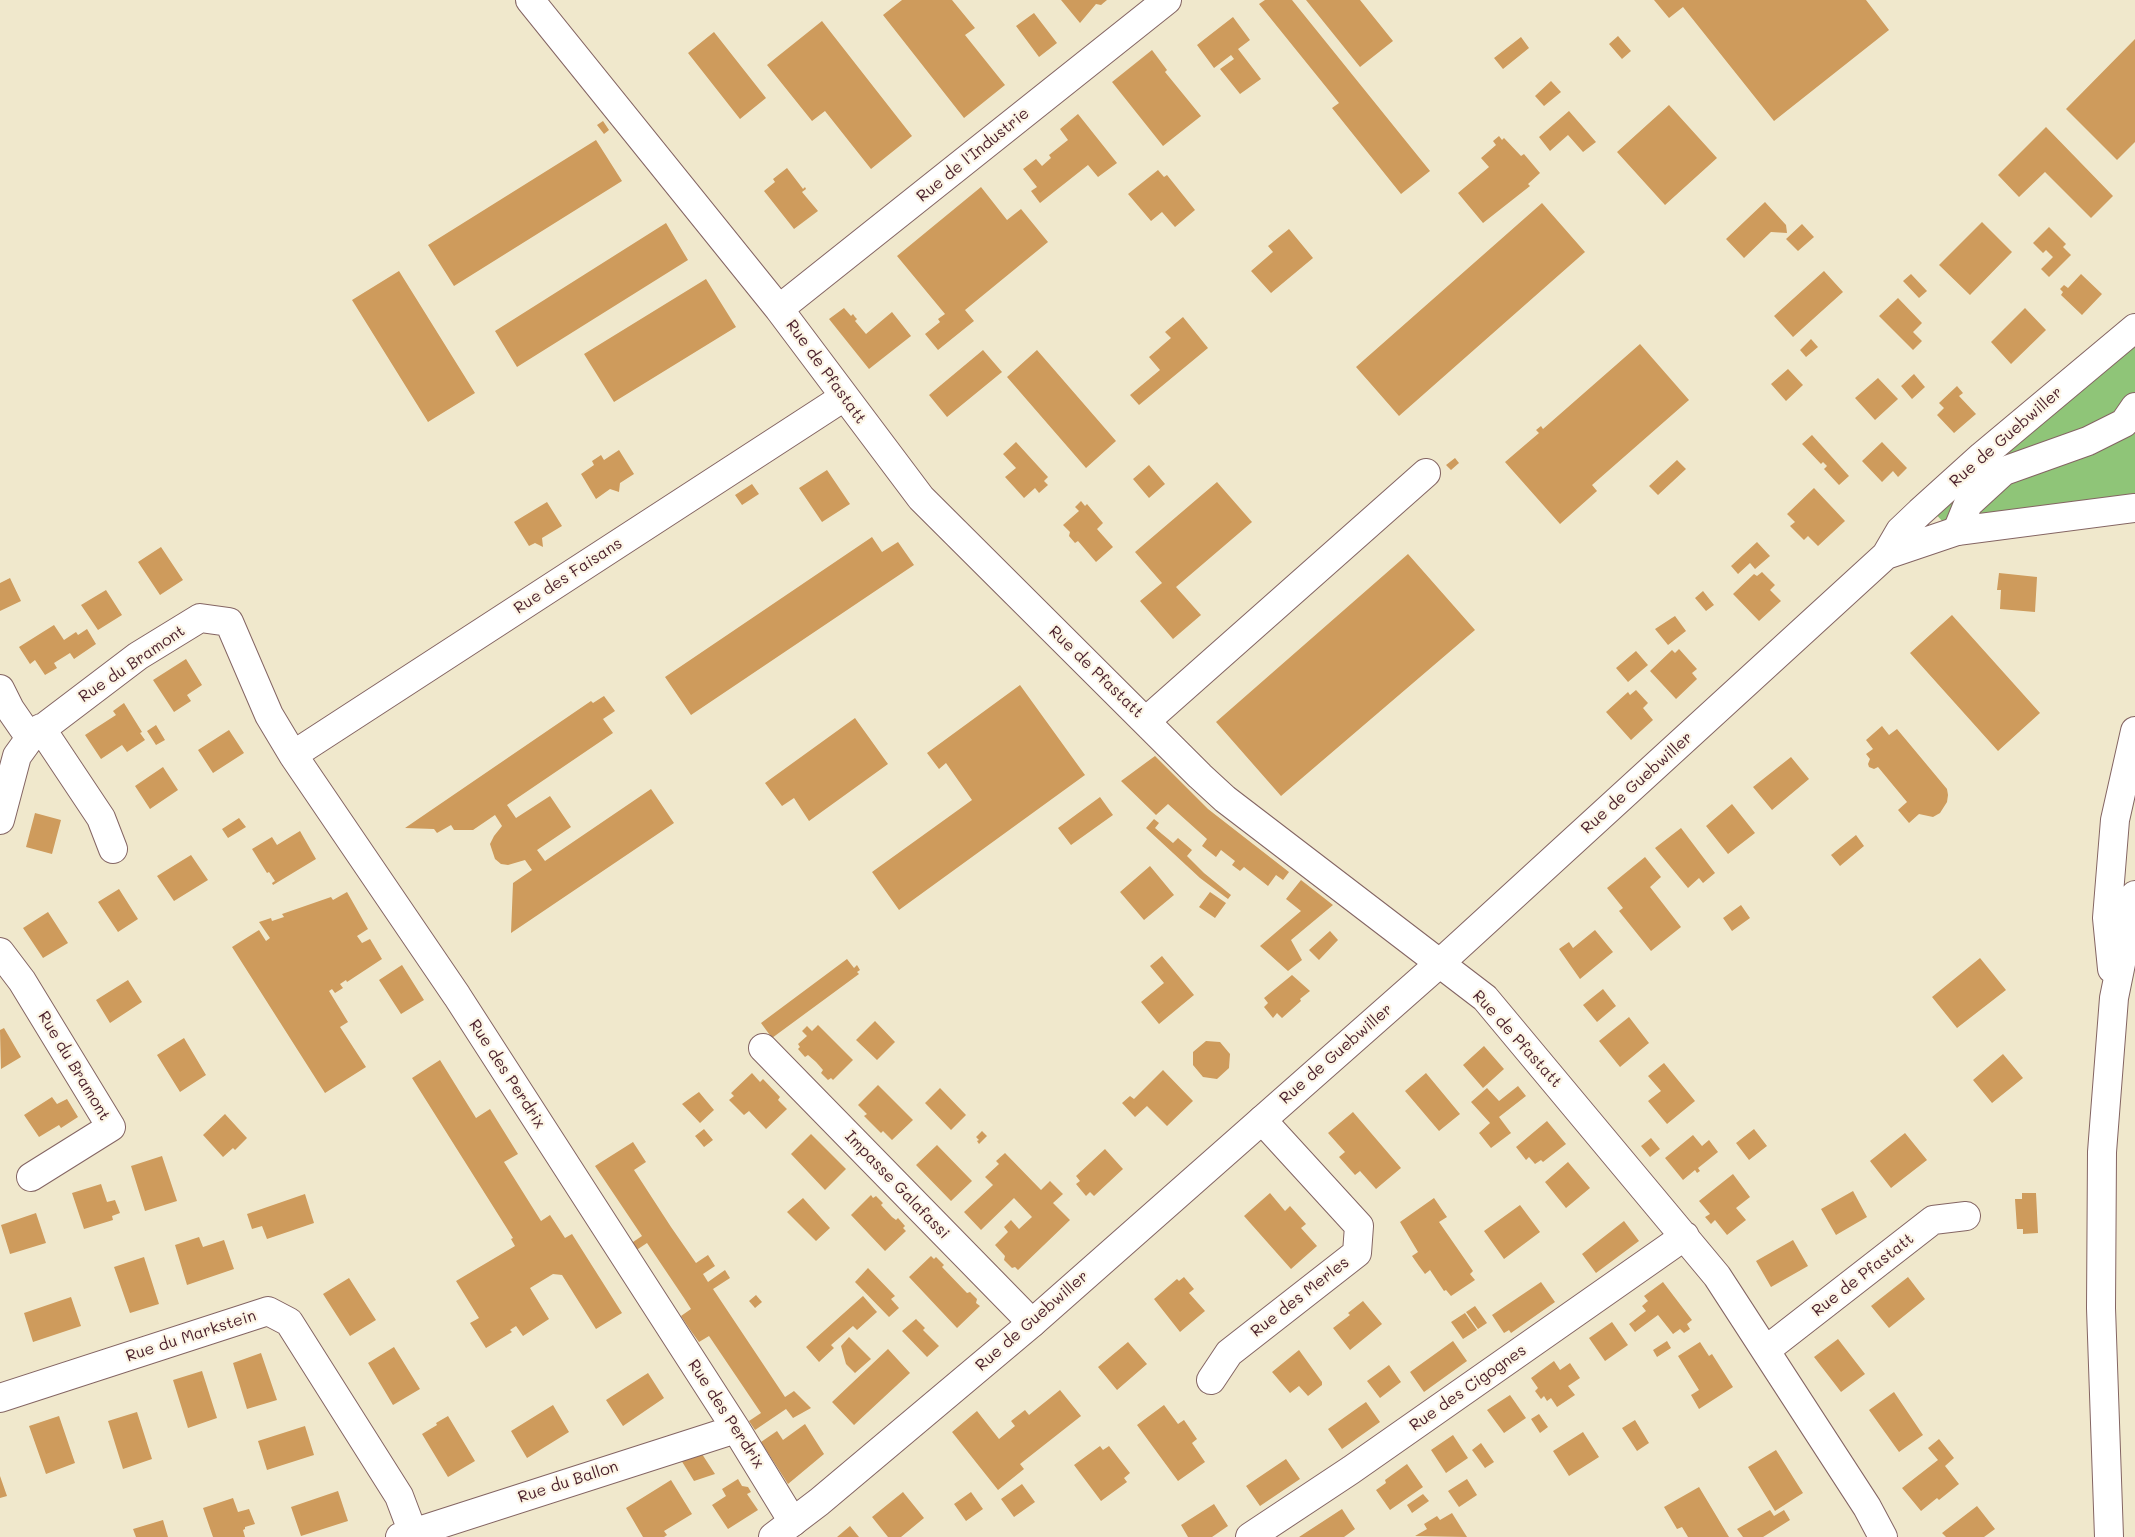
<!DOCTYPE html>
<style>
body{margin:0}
canvas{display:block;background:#f0e8cc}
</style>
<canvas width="2135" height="1537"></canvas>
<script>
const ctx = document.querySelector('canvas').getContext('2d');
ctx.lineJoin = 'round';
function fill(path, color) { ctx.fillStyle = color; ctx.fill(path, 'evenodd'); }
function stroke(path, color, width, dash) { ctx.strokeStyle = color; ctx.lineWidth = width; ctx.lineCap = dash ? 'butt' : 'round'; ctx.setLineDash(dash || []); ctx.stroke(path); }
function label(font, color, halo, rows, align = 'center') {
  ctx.font = font + ' Mali,sans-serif'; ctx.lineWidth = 4.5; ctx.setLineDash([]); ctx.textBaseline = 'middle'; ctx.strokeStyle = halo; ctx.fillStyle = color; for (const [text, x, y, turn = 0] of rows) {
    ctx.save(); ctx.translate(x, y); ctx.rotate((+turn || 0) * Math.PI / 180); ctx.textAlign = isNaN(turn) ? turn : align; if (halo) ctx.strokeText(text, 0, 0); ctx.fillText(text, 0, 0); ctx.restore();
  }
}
fill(new Path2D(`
 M2135 343V497L1943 522 1934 512Z`), '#8fc578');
fill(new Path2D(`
 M902 0H952L975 28 965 35 1005 85 964 118 883 15Z
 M1061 0H1107L1101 5 1096 4 1080 23Z
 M1265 0H1292L1430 171 1401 194 1332 108 1339 103 1259 4Z
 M1306 0H1360L1393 41 1360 67Z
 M1654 0H1866L1889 30 1774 121 1683 7 1669 18Z
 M1034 13 1057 43 1039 57 1016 26Z
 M1233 17 1250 40 1238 49 1261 79 1240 94 1220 69 1234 59 1231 55 1214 68 1197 45Z
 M822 21 912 136 871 169 825 111 812 121 767 65Z
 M714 32 766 98 740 119 688 53Z
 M1618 36 1631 51 1622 59 1609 44Z
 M1521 37 1529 48 1503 69 1494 58Z
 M2135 39V142L2117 160 2066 109Z
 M1152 50 1167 70 1165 72 1201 116 1163 146 1112 82Z
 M1551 81 1561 92 1544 106 1535 96Z
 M1669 105 1717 158 1665 205 1617 152Z
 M1569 111 1596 142 1583 152 1568 135 1550 151 1539 137Z
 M1078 114 1117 163 1098 177 1088 165 1040 203 1031 191 1037 187 1023 169 1036 159 1042 166 1051 158 1049 155 1068 140 1060 129Z
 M603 121 609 130 604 134 597 125Z
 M2046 127 2113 196 2091 218 2045 172 2019 197 1998 175Z
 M1499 136 1502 140 1504 138 1521 156 1524 154 1540 173 1528 184 1530 186 1483 223 1458 193 1489 167 1481 158 1496 145 1493 141Z
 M596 140 622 181 454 286 428 245Z
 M787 168 803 189 805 187 806 189 802 192 818 211 794 229 764 191 775 182 773 179Z
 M1158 170 1164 177 1167 175 1195 210 1175 227 1162 212 1151 221 1128 194Z
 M981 187 1007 220 1021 209 1048 242 965 310 974 321 938 350 925 334 940 322 938 319 945 314 897 256Z
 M1765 202 1786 225 1787 233 1771 232 1744 258 1726 239Z
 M1542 203 1585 252 1399 416 1356 367Z
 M1982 222 2012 252 1970 295 1939 265Z
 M666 223 688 260 517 367 495 331Z
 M1802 224 1814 237 1798 251 1786 239Z
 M2049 227 2066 244 2063 247 2071 255 2049 277 2041 269 2053 257 2046 250 2043 253 2033 243Z
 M1289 229 1313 258 1271 293 1251 271 1273 252 1268 246Z
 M399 271 475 393 428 422 352 300Z
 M1824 271 1843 292 1793 337 1774 316Z
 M1911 274 1927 291 1919 298 1903 281Z
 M2081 274 2102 294 2082 315 2061 295 2063 292 2060 289 2064 285 2068 288Z
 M706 279 736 327 614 402 584 354Z
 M1898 298 1922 323 1913 332 1922 341 1913 350 1879 316Z
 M844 308 851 316 853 314 855 317 857 319 855 321 866 334 892 312 911 336 869 369 829 319Z
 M2025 308 2046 330 2011 364 1991 342Z
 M1183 317 1208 348 1139 405 1130 395 1160 370 1149 357 1171 338 1165 332Z
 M1811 339 1818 347 1806 357 1800 350Z
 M1640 344 1689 400 1592 485 1597 491 1560 524 1505 462 1539 433 1536 430 1541 426 1543 429Z
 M983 350 1002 372 947 417 929 395Z
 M1037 350 1116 441 1086 468 1007 377Z
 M1788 369 1803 385 1786 401 1771 384Z
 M1914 374 1925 387 1912 399 1901 386Z
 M1878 378 1898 399 1875 420 1855 398Z
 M1957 386 1963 393 1959 396 1976 414 1954 433 1937 415 1944 408 1939 403Z
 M1812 435 1849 476 1839 485 1824 469 1827 466 1823 462 1821 464 1802 444Z
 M1016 442 1048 477 1044 481 1048 485 1039 493 1035 488 1024 498 1005 477 1016 468 1003 454Z
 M1882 442 1907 468 1898 477 1893 471 1882 482 1862 461Z
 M619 450 634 474 620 483 619 492 610 489 596 499 581 474 594 465 592 461 601 455 604 460Z
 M1455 458 1459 463 1451 470 1446 465Z
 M1677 460 1686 469 1658 495 1649 486Z
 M1149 465 1165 484 1149 498 1133 479Z
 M827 470 850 504 822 522 799 488Z
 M1217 482 1252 522 1176 587 1201 615 1173 639 1140 601 1162 583 1135 552Z
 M752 484 759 494 742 505 735 495Z
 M1814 488 1845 521 1818 546 1808 536 1804 540 1790 526 1795 522 1787 514Z
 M1081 501 1085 506 1087 504 1103 523 1097 529 1113 547 1096 562 1078 541 1075 543 1069 536 1070 532 1063 525 1079 511 1075 507Z
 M547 502 562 526 542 538 543 547 535 543 529 546 514 522Z
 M872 537 882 552 898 542 914 565 691 715 665 677Z
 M1757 542 1770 556 1755 569 1750 563 1738 574 1731 566Z
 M161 547 183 580 160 595 138 562Z
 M1408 554 1475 630 1281 796 1216 722Z
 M1762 572 1775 585 1770 590 1781 601 1759 621 1733 594 1754 574 1757 576Z
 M1999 573 2037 577 2035 612 2000 609 2001 590H1997Z
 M10 578 21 601 0 611V583Z
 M106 590 122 615 98 630 81 605Z
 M1703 591 1714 605 1706 611 1695 598Z
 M1952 615 2040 713 1998 751 1910 653Z
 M1675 616 1686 631 1668 645 1655 629Z
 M54 625 64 640 76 632 78 635 87 629 96 644 74 659 70 653 54 663 57 668 45 675 35 660 30 664 19 647Z
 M1679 649 1697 669 1692 673 1697 679 1676 699 1650 671 1672 650 1675 653Z
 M1636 651 1648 665 1628 682 1616 668Z
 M186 659 202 685 187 695 191 701 174 712 153 680Z
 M1020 685 1085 775 899 910 872 872 972 800 946 763 939 769 927 753Z
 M1636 690 1648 703 1643 708 1653 720 1631 740 1606 712 1628 692 1630 695Z
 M604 696 615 711 603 719 613 733 507 805 516 818 550 796 571 827 537 850 545 861 651 789 674 823 511 933 513 883 532 870 525 860 508 865 501 864 495 859 490 844 494 836 502 826 495 815 473 830H454L451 825 437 833 434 829 405 828 591 701 593 703Z
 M124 703 142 732 140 733 145 740 127 752 122 745 101 759 85 735 116 715 113 711Z
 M855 718 888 764 809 821 794 798 782 806 765 783Z
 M156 725 165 740 156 745 147 731Z
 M1882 726 1889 735 1897 729 1947 789 1948 795 1947 802 1940 813 1933 817 1919 814 1909 823 1898 810 1907 802 1878 767 1874 769 1869 767 1868 764 1870 759 1866 754 1873 749 1866 740Z
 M229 730 244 753 213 773 198 750Z
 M1155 756 1208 809 1289 872 1283 880 1276 875 1268 886 1244 867 1240 871 1232 865 1235 861 1221 850 1216 857 1202 846 1207 839 1168 804 1156 815 1121 781Z
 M1791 757 1809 779 1772 810 1753 787Z
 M163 767 178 790 150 809 135 786Z
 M1100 797 1113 815 1071 845 1058 828Z
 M1732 804 1755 833 1728 854 1706 826Z
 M35 813 61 820 52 854 26 847Z
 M239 818 246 827 228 838 222 829Z
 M1154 819 1159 823 1155 828 1162 834 1173 843 1178 838 1192 850 1187 856 1204 873 1231 895 1228 899 1200 878 1146 828Z
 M1681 828 1715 873 1703 883 1699 878 1688 888 1655 848Z
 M300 831 316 859 273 885 272 883 275 881 269 872 267 873 252 849 272 837 277 845Z
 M1856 835 1864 846 1840 866 1831 855Z
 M191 855 208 880 174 901 157 876Z
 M1645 857 1661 877 1650 887 1681 927 1651 951 1619 911 1623 908 1607 888Z
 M1150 866 1174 895 1144 920 1120 892Z
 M1301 880 1333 905 1291 940 1302 960 1288 971 1260 946 1301 911 1286 899Z
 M119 889 138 919 118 932 98 902Z
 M347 892 368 929 357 936 362 943 370 939 382 959 347 982 346 980 340 984 343 988 335 993 332 989 329 991 348 1022 340 1027 366 1067 325 1093 232 947 259 930 266 941 270 938 259 922 271 918 272 921 284 917 282 914 331 897 333 900Z
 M1210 892 1226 903 1215 918 1199 907Z
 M1741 905 1750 918 1732 931 1723 918Z
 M48 912 68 943 43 958 23 928Z
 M1595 930 1613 952 1580 979 1559 949 1569 942 1573 948Z
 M1330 931 1338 940 1319 960 1309 950Z
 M1162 956 1194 995 1159 1024 1141 1002 1164 983 1150 966Z
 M1980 958 2006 990 1957 1028 1932 997Z
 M847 959 854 968 857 965 860 970 857 972 859 974 772 1038 761 1023Z
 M402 965 424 1000 401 1014 379 980Z
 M1292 975 1310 991 1300 999 1301 1001 1282 1018 1277 1013 1273 1018 1264 1007 1268 1003 1264 998Z
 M128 980 142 1002 110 1023 96 1000Z
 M1603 989 1616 1006 1597 1022 1583 1005Z
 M1629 1017 1649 1043 1620 1067 1599 1041Z
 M875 1021 895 1042 877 1060 856 1040Z
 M818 1025 853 1060 833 1080 831 1078 828 1080 821 1073 823 1070 816 1062 808 1055 805 1057 798 1049 800 1047 798 1044 807 1036 802 1031 807 1026 812 1031Z
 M4 1028 21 1057 1 1069 0 1030Z
 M184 1038 206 1075 180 1092 157 1055Z
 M1206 1041 1220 1042 1230 1054 1229 1068 1217 1079 1203 1077 1193 1065V1052Z
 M1484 1046 1504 1069 1483 1088 1463 1065Z
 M2003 1054 2023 1078 1992 1103 1973 1080Z
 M440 1060 476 1118 490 1109 518 1154 504 1162 541 1221 550 1215 565 1238 572 1234 622 1313 596 1329 562 1275 553 1274 530 1288 549 1319 523 1336 516 1326 510 1330 512 1332 486 1348 470 1323 479 1318 456 1281 515 1246 511 1239 513 1238 412 1078Z
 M1664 1063 1695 1101 1667 1124 1648 1101 1661 1091 1648 1076Z
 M1163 1070 1193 1101 1167 1126 1147 1106 1135 1117 1122 1103 1130 1096 1134 1099Z
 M752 1073 760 1082 763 1079 780 1097 778 1100 787 1109 766 1129 749 1111 744 1115 729 1100 734 1096 731 1093Z
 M1426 1073 1460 1114 1439 1131 1405 1091Z
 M878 1085 913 1120 892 1140 883 1131 881 1133 864 1116 867 1114 858 1105Z
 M1518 1086 1526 1096 1499 1117 1511 1133 1491 1148 1479 1133 1490 1123 1471 1102 1487 1088 1499 1101Z
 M940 1088 966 1115 951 1130 925 1103Z
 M699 1092 714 1110 700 1123 682 1104Z
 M52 1097 57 1104 67 1099 78 1117 61 1128 59 1125 39 1137 24 1115Z
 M1353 1112 1401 1168 1376 1189 1360 1171 1355 1175 1339 1157 1345 1152 1328 1133Z
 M225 1114 247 1138 235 1150 233 1148 223 1157 203 1135Z
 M1547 1121 1566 1144 1543 1162 1541 1160 1535 1164 1529 1157 1526 1160 1516 1147Z
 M704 1129 713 1140 704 1147 695 1136Z
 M1754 1129 1767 1146 1749 1160 1736 1143Z
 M982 1131 987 1136 979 1144 977 1141 979 1140 976 1137Z
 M1905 1133 1927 1160 1891 1188 1870 1161Z
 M811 1134 846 1169 825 1190 791 1154Z
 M1693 1135 1702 1146 1709 1140 1718 1152 1698 1168 1700 1171 1697 1173 1695 1170 1683 1180 1665 1158Z
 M1651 1138 1660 1149 1650 1157 1641 1146Z
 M633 1142 646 1162 634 1170 671 1227 696 1263 708 1255 715 1266 703 1274 708 1282 725 1270 730 1278 713 1289 785 1397 794 1391 811 1408 793 1418 786 1409 755 1430 749 1421 761 1413 709 1336 699 1342 691 1331 681 1316 691 1309 684 1298 647 1243 635 1251 630 1244 642 1236 595 1166Z
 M937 1145 972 1181 951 1201 916 1165Z
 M1105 1149 1123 1169 1094 1196 1090 1192 1086 1196 1076 1184 1080 1181 1076 1176Z
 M1005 1153 1041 1190 1050 1181 1063 1194 1053 1203 1070 1220 1018 1270 1015 1267 1012 1268 1004 1260 1005 1256 995 1245 1008 1232 1004 1227 1011 1220 1019 1229 1032 1217 1014 1198 981 1230 964 1212 993 1185 985 1177 999 1164 996 1161Z
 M162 1156 177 1201 145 1211 131 1166Z
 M1568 1162 1590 1188 1566 1208 1545 1182Z
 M1733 1174 1750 1197 1736 1208 1746 1220 1727 1235 1715 1220 1711 1224 1705 1217 1710 1214 1699 1201Z
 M101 1184 107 1202 115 1200 120 1213 112 1216 113 1220 84 1229 72 1193Z
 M1853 1191 1867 1217 1836 1235 1821 1209Z
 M1270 1193 1285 1211 1290 1206 1306 1224 1301 1228 1317 1246 1291 1269 1244 1216Z
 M2022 1193H2036L2038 1233 2023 1234V1229H2017L2015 1199H2022Z
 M305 1194 314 1223 267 1239 262 1226 252 1229 247 1214Z
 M871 1195 873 1198 876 1196 883 1203 881 1205 892 1217 896 1220 898 1218 905 1226 903 1228 906 1231 885 1251 851 1215Z
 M803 1198 830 1228 816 1241 787 1212Z
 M1434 1198 1447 1217 1439 1222 1473 1271 1470 1274 1475 1280 1451 1296 1446 1290 1444 1291 1430 1270 1425 1274 1419 1266 1412 1256 1418 1252 1400 1222Z
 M1520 1205 1540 1232 1504 1259 1484 1231Z
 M36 1213 46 1243 10 1254 1 1225Z
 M1624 1221 1639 1241 1596 1273 1582 1254Z
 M199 1237 203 1247 224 1240 234 1269 187 1285 175 1245Z
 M1793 1240 1808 1266 1771 1287 1756 1261Z
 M931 1256 934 1259 936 1257 944 1265 942 1267 967 1293 970 1292 977 1299 976 1303 980 1306 957 1328 909 1277Z
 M144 1257 159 1304 130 1313 114 1267Z
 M868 1268 895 1296 891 1299 899 1308 889 1317 855 1282Z
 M1184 1277 1194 1289 1189 1293 1205 1311 1180 1332 1154 1299 1177 1279 1179 1281Z
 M1908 1277 1925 1299 1889 1328 1871 1306Z
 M349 1278 376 1320 350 1336 323 1294Z
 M1541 1282 1555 1302 1511 1333 1509 1330 1504 1333 1492 1315Z
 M1663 1282 1692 1320 1687 1324 1690 1329 1684 1333 1680 1329 1673 1334 1658 1315 1635 1332 1629 1324 1646 1311 1642 1306 1648 1301 1644 1296Z
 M756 1295 762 1302 755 1308 749 1301Z
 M863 1296 877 1312 857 1330 853 1326 831 1345 834 1348 819 1362 806 1347Z
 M71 1297 81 1326 33 1342 24 1313Z
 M1363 1301 1382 1324 1350 1350 1333 1328 1350 1315 1348 1313Z
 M1475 1306 1487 1323 1478 1329 1466 1312Z
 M1465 1313 1477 1330 1463 1339 1451 1322Z
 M916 1319 925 1328 923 1330 939 1346 927 1357 902 1331Z
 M1612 1322 1628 1345 1605 1361 1589 1338Z
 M849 1337 871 1359 855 1373 846 1364 841 1346Z
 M1838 1339 1865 1374 1841 1392 1814 1357Z
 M1453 1341 1467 1361 1424 1392 1410 1372Z
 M1667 1341 1671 1348 1657 1357 1653 1350Z
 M1128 1342 1147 1364 1117 1390 1098 1367Z
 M1700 1342 1709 1356 1712 1354 1733 1387 1699 1409 1691 1395 1699 1390 1678 1356Z
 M394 1347 420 1389 393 1405 368 1363Z
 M888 1349 910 1373 854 1425 832 1402Z
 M1299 1350 1322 1382V1385L1308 1396 1299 1386 1290 1393 1272 1372Z
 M261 1353 277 1400 247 1409 233 1363Z
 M1554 1361 1560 1370 1570 1363 1580 1378 1568 1386 1575 1395 1557 1407 1551 1398 1547 1401 1544 1396 1541 1399 1535 1391 1538 1388 1531 1378Z
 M1389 1365 1401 1382 1380 1398 1367 1381Z
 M202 1371 217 1418 188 1428 173 1380Z
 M648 1373 664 1398 623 1426 606 1400Z
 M1060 1390 1081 1416 1020 1464 1024 1469 998 1490 952 1432 977 1411 999 1439 1015 1426 1011 1421 1025 1410 1029 1415Z
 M1894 1392 1923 1435 1899 1452 1869 1410Z
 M1510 1395 1526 1418 1504 1433 1487 1410Z
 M1366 1402 1380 1422 1342 1449 1328 1429Z
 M553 1405 569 1432 527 1458 511 1431Z
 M1164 1405 1178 1424 1184 1420 1197 1439 1192 1443 1205 1462 1178 1481 1137 1425Z
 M137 1412 152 1459 123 1469 108 1421Z
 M1539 1414 1548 1427 1540 1433 1531 1419Z
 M59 1416 75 1463 46 1474 29 1426Z
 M448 1416 475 1461 448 1477 422 1434 437 1425 436 1423Z
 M1635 1420 1649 1443 1637 1451 1622 1428Z
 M805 1424 824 1454 788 1484 761 1442 777 1431 783 1440Z
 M305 1426 314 1455 267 1470 258 1441Z
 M1583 1432 1599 1457 1569 1476 1553 1451Z
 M1453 1435 1468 1458 1446 1473 1431 1450Z
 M1939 1439 1954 1458 1945 1466 1959 1484 1939 1500 1937 1498 1921 1511 1902 1488 1938 1460 1928 1448Z
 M1481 1443 1494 1462 1485 1468 1472 1450Z
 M1100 1446 1103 1450 1109 1446 1130 1473 1124 1478 1127 1482 1101 1501 1074 1465Z
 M1776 1450 1803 1493 1775 1511 1748 1467Z
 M702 1454 715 1474 694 1481 681 1460Z
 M1286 1459 1300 1479 1260 1506 1246 1486Z
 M1407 1464 1423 1487 1390 1510 1376 1490 1386 1483 1385 1480Z
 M0 1476 7 1496 0 1498Z
 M738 1479 742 1486 748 1487 751 1492 747 1494 758 1510 728 1529 712 1505 726 1496 722 1489Z
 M1467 1479 1477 1495 1459 1507 1448 1491Z
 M671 1480 692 1514 664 1531 667 1535 664 1537H643L626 1508Z
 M1022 1484 1035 1502 1014 1517 1001 1499Z
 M1699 1487 1729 1537H1688L1682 1527 1677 1529 1664 1507Z
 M338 1491 348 1521 301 1536 291 1507Z
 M903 1492 924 1518 901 1537H888L872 1517Z
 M971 1492 983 1509 966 1521 954 1504Z
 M1423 1494 1429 1501 1412 1513 1407 1505Z
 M233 1498 238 1512 249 1509 255 1524 245 1527V1529L243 1530 245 1537H213L203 1508Z
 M1214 1504 1228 1526 1212 1537H1188L1181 1525Z
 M1977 1506 1995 1529 1984 1537H1946L1942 1533Z
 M1342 1509 1355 1529 1344 1537H1299Z
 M1770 1510 1774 1516 1784 1510 1790 1520 1763 1537H1743L1737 1529Z
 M1452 1513 1467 1537 1415 1536 1427 1529 1424 1524 1437 1516 1440 1520Z
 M163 1520 168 1537H136L133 1529Z
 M850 1526 859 1537H837Z`), '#ce9b5c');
const minor = new Path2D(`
 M530 0 779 309 921 498 1200 776 1225 799 1485 998 1717 1276 1867 1507 1883 1537
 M779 309 1167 0
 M1957 531 1968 504 2004 471 2088 441 2124 423 2135 407
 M0 689 10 709 30 738
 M1146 721 1426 473
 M41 728 101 818 113 849
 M293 755 844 397
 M0 820 17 756 30 738 138 656 200 618 229 622 269 715 293 755 457 996 736 1429 793 1522
 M0 952 22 981 111 1127 31 1177
 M763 1048 1032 1323
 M1766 1350 1933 1220 1966 1216
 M1211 1380 1229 1353 1357 1253 1359 1226 1262 1120
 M0 1398 268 1311 289 1322 399 1496 413 1533
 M400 1537 736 1429
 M1250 1537 1351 1470 1685 1236`);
const major = new Path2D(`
 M1886 555 1957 531 2135 508
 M773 1537 819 1502 1032 1323 1440 963 1886 555 1900 531 1920 512 1982 456 2135 328`);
const highway = new Path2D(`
 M2112 969 2107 918 2115 820 2135 731
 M2109 1537 2101 1308 2102 1152 2114 998 2135 895`);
stroke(minor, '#846563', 30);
stroke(major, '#846563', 30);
stroke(highway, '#846563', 30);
stroke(minor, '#fff', 28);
stroke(major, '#fff', 28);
stroke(highway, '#fff', 28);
label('16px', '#4a1f2b', '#fcf5e5', [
 ["Rue de l'Industrie",973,155,-39],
 ["Rue de Pfastatt",826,372,54],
 ["Rue de Guebwiller",2006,437,-41],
 ["Rue des Faisans",568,576,-33],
 ["Rue du Bramont",132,664,-34],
 ["Rue de Pfastatt",1096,672,44],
 ["Rue de Guebwiller",1637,783,-42],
 ["Rue de Pfastatt",1517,1039,48],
 ["Rue de Guebwiller",1336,1054,-41],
 ["Rue du Bramont",74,1066,59],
 ["Rue des Perdrix",507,1074,57],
 ["Impasse Galafassi",897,1185,46],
 ["Rue de Pfastatt",1863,1275,-38],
 ["Rue des Merles",1300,1297,-38],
 ["Rue de Guebwiller",1032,1321,-41],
 ["Rue du Markstein",191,1336,-18],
 ["Rue des Cigognes",1468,1388,-35],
 ["Rue des Perdrix",726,1414,57],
 ["Rue du Ballon",568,1482,-18]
]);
</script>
